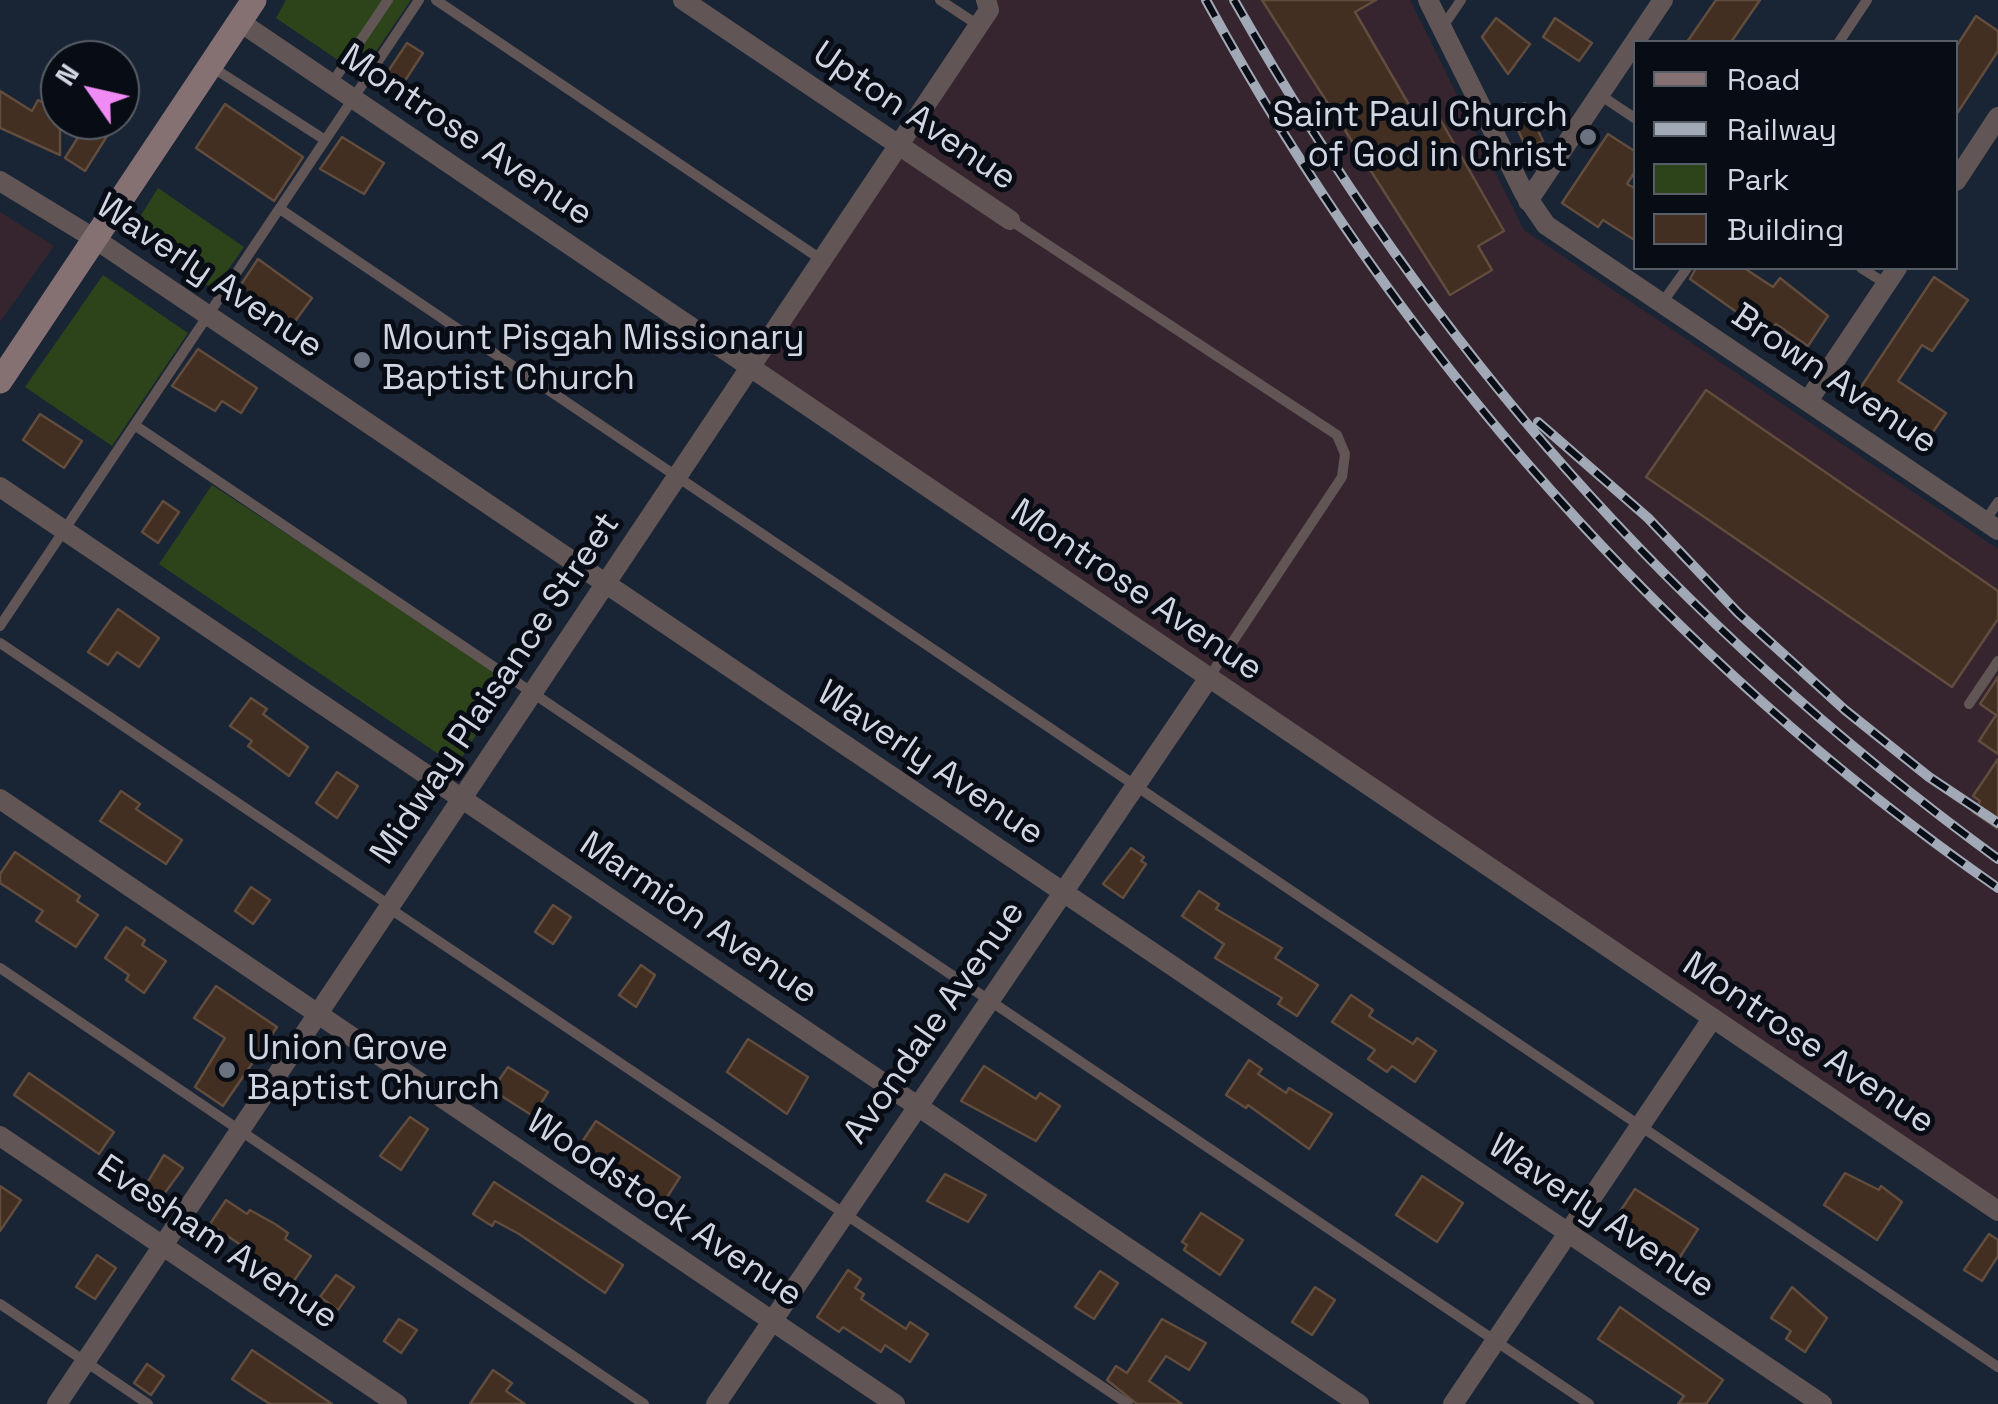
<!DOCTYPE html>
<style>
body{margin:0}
#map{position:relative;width:1998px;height:1404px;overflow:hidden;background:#192435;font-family:"Space Grotesk",sans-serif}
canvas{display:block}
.legend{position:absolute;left:1633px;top:40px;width:325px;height:230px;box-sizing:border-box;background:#080d15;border:2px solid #585e67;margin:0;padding:12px 18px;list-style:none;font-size:30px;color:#d0d7e3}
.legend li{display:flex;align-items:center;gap:20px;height:50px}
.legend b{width:50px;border:2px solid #585e67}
.north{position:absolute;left:40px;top:40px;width:100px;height:100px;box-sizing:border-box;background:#080d15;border:2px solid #585e67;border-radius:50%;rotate:304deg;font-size:28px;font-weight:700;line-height:40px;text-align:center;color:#d0d7e3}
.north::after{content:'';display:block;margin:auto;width:35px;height:45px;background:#f08bf5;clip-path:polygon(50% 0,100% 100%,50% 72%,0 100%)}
</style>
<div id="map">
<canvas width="1998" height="1404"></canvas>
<ul class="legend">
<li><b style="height:12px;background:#857172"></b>Road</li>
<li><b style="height:12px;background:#a1a9b6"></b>Railway</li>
<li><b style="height:28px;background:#2d441b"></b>Park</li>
<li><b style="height:28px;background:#422f21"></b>Building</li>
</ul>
<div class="north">N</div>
</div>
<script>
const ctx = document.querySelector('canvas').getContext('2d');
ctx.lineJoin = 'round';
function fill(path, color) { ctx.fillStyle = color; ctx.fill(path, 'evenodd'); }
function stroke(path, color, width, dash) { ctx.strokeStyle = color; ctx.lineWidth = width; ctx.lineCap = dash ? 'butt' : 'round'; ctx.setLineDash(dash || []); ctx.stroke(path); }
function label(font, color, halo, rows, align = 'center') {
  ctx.font = font + ' "Space Grotesk",sans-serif'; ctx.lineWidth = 10; ctx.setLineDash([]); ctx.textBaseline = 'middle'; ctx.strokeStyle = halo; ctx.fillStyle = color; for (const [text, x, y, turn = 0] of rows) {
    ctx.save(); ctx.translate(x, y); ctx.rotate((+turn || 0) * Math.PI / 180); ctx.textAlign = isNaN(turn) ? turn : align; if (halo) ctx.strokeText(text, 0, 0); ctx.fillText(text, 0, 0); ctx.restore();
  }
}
fill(new Path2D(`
 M986 0H1410L1524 230 1998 549V1211L750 367Z
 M0 212 54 246 0 322Z`), '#36252e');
fill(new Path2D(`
 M286 0H411L360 75 276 18Z
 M158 188 244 247 214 290 130 233Z
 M103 275 188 333 112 446 25 387Z
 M212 485 511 681 456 766 159 564Z`), '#2d441b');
const building = new Path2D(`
 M1262 0H1376L1355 12 1419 122 1436 112 1504 231 1478 246 1492 270 1450 295Z
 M1716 0H1760L1731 42H1687Z
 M1976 16 1998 31V51L1956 115V47Z
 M1496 18 1530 44 1508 74 1482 37Z
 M1555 18 1592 43 1579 61 1543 37Z
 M407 43 423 53 399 90 383 79Z
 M0 91 32 111 38 100 60 111V155L0 128Z
 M1525 103 1543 141 1527 149 1509 111Z
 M225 104 303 157 274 201 196 148Z
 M87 123 107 136 85 171 65 158Z
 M1608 134 1636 152V170L1627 184 1636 189V241L1603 220 1598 227 1562 203Z
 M342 137 384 163 364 194 320 169Z
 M258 259 312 298 290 328 236 292Z
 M1696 268H1744L1773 287 1780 278 1828 316 1808 346 1776 324 1769 335 1690 279Z
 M1934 277 1968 300 1932 351 1922 345 1898 381 1946 413 1922 448 1888 425 1895 414 1859 390Z
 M198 349 257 388 241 413 222 401 215 411 172 386Z
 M1706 390 1998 591V619L1952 687 1646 477Z
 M40 414 82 441 64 468 23 440Z
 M163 501 179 512 158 543 142 532Z
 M118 609 159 638 139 667 117 652 108 665 88 652Z
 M1998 677V754L1979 741 1996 715 1980 704Z
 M251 698 267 709 263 714 308 747 289 776 248 746 252 741 230 726Z
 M1998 759V829L1973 812 1980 801 1973 796Z
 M337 772 358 786 337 818 316 803Z
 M121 791 140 804 136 809 182 840 166 864 100 821Z
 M1131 848 1144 857 1141 861 1146 864 1123 898 1103 884Z
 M15 852 80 896 77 901 98 915 76 947 36 921 43 911 0 883V874Z
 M251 887 270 900 253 924 235 911Z
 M1199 891 1219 904 1216 909 1282 948 1275 958 1318 985 1297 1016 1278 1004 1282 998 1215 958 1224 944 1182 916Z
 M553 905 571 917 553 944 535 932Z
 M126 927 145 940 142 945 166 961 144 993 126 980 129 975 105 958Z
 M641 965 655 975 636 1007 619 995Z
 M216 986 277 1027 223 1106 195 1087 225 1038 194 1018Z
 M1351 995 1373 1010 1369 1016 1413 1044 1417 1038 1436 1051 1415 1082 1392 1066 1387 1072 1368 1059 1375 1050 1332 1022Z
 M748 1039 808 1077 787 1114 727 1072Z
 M1249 1060 1262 1069 1258 1074 1286 1093 1289 1088 1332 1114 1309 1149 1248 1105 1246 1108 1226 1095Z
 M984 1066 1036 1099 1040 1093 1060 1106 1036 1141 961 1101Z
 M508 1067 548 1092 533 1116 492 1090Z
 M29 1073 114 1132 99 1154 14 1095Z
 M410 1117 428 1129 401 1170 380 1156Z
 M596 1121 680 1177 662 1205 578 1148Z
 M164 1155 183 1168 159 1201 143 1190Z
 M1845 1173 1879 1190 1881 1186 1902 1202 1877 1240 1824 1205Z
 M945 1174 986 1195 968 1222 927 1201Z
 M1422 1176 1463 1203 1437 1242 1396 1215Z
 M494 1182 623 1265 605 1293 519 1234 495 1221 492 1226 473 1214Z
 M0 1186 21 1200 0 1231Z
 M1635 1189 1698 1229 1678 1260 1618 1223 1621 1219 1617 1216Z
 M226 1200 247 1214 250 1210 275 1224 288 1233 285 1239 311 1256 291 1285 247 1258 251 1252 210 1224Z
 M1201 1213 1243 1240 1220 1275 1184 1250 1187 1245 1182 1242Z
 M1989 1234 1998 1240V1256L1982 1281 1964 1270Z
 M97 1255 116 1268 95 1299 76 1287Z
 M848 1270 861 1279 855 1288 864 1294 861 1299 906 1329 910 1322 928 1334 910 1362 885 1345 881 1352 843 1327 839 1332 817 1317Z
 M1100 1271 1118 1283 1094 1319 1075 1307Z
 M336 1275 354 1287 338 1310 320 1297Z
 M1315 1287 1335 1300 1312 1335 1292 1322Z
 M1792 1287 1827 1318 1805 1352 1786 1339 1791 1331 1771 1318Z
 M1620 1307 1723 1380 1706 1404H1678L1684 1396 1598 1339Z
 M399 1319 417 1330 401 1353 384 1341Z
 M1162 1319 1206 1343 1189 1370 1166 1356 1149 1381 1182 1404H1137L1107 1380 1116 1366 1127 1373Z
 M252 1350 273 1364 332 1404H270L251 1392 232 1379Z
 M147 1364 164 1376 151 1395 134 1383Z
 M493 1370 512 1383 506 1391 525 1404H470Z`);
fill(building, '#422f21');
stroke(building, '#614c3d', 2.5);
stroke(new Path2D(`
 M436 0 822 260
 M940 0 978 25
 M1442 28 1461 0
 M1839 42 1867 0
 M212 67 325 140
 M332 83 388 0
 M1600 95 1636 119
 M280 209 1998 1367
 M1010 220 1337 435 1345 454 1342 477 1208 679
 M1861 268 1885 283
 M1662 303 1687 268
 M136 426 1589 1404
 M1985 521 1998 502
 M0 626 419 0
 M0 643 389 905
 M1969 704 1998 661
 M389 908 1128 1404
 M0 968 644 1404
 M0 1304 148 1404`), '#625556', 10);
stroke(new Path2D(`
 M683 0 1010 220
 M1428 0 1524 193 1546 225 1998 530
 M240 22 1998 1211
 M0 181 95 239 1822 1404
 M1956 181 1998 117
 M1528 201 1663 0
 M1808 401 1897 268
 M0 487 1359 1404
 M0 799 895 1404
 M0 1136 397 1404
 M57 1404 989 10 986 0
 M716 1404 1208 679
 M1453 1404 1712 1019`), '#625556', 20);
stroke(new Path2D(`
 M0 381 254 0`), '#857172', 25);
const rail = new Path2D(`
 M1206 0C1397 351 1670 660 1998 888
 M1234 0C1433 350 1672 621 1998 859
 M1538 422 1648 518 1738 613 1845 710 1929 777 1998 823`);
stroke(rail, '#a1a9b6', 10);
stroke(rail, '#080d15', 6, [19]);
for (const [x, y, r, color] of [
 [1588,137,10,"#6b7280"],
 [362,360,10,"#6b7280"],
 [227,1070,10,"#6b7280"]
]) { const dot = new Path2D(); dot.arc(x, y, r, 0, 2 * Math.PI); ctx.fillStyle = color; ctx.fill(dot); stroke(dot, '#080d15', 4); }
label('35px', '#d0d7e3', '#080d15', [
 ["Upton Avenue",914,117,34],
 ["Montrose Avenue",466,136,34],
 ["Waverly Avenue",209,277,34],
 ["Brown Avenue",1834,380,34],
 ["Montrose Avenue",1136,591,34],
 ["Midway Plaisance Street",496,689,-56],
 ["Waverly Avenue",930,764,34],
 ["Marmion Avenue",698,919,34],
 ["Avondale Avenue",935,1023,-55],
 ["Montrose Avenue",1808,1044,34],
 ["Woodstock Avenue",664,1209,34],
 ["Waverly Avenue",1601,1217,34],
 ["Evesham Avenue",217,1243,34]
]);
label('35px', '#d0d7e3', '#080d15', [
 ["Saint Paul Church",1568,117,"right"],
 ["of God in Christ",1568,157,"right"],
 ["Mount Pisgah Missionary",382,340],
 ["Baptist Church",382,380],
 ["Union Grove",247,1050],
 ["Baptist Church",247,1090]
], 'left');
</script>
